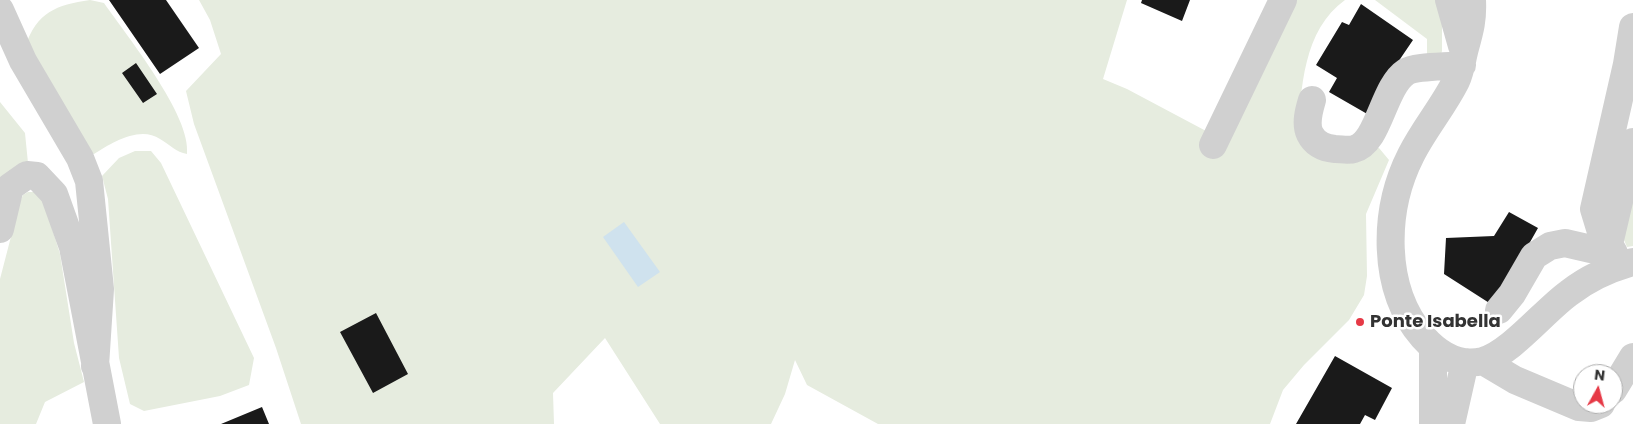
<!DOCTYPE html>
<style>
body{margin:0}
#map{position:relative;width:1633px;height:424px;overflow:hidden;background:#fff;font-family:Poppins,sans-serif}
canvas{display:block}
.north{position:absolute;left:1573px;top:364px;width:50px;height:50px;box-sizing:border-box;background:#fff;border:1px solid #adadad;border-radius:50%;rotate:7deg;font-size:14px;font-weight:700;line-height:20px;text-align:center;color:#333}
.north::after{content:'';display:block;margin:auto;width:18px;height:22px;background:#e63946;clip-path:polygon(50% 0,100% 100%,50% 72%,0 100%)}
</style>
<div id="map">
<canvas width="1633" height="424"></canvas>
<div class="north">N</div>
</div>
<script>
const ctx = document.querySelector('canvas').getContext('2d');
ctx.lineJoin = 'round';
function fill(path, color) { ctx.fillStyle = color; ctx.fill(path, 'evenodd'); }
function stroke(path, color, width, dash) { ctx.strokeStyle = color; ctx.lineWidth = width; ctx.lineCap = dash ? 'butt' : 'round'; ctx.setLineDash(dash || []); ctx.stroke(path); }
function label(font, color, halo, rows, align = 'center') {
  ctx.font = font + ' Poppins,sans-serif'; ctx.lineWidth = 5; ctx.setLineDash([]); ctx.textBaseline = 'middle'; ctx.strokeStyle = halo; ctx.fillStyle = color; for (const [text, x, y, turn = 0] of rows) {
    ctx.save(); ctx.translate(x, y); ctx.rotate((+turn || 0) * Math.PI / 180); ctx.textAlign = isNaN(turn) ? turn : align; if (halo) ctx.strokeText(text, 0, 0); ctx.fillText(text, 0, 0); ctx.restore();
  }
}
fill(new Path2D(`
 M90 0 104 3C126 35 192 116 187 154 176 152 170 145 160 139 140 125 111 143 94 154L82 152 25 47C37 12 56 5 90 0Z
 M199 0H1127L1103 79 1127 89 1223 140 1291 0H1345C1303 30 1301 89 1298 136L1370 148H1379L1389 160 1366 214 1367 276 1364 295 1349 320 1304 365 1283 390 1270 424H878L807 385 795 360 785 394 771 424H660L605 338 553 393 554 424H301L276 348 194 124 186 91 221 54 210 20Z
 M1375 0H1442V51L1440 58 1427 55V39Z
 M0 102 25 133 28 163C14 166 7 171 0 183Z
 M135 151H151L161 163 254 358 249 385 220 396 144 411 130 404 119 358 108 199 102 176 119 158Z
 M1633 173V246L1627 247 1621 233Z
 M28 192H34L43 199 60 254 74 343 84 382 45 402 36 424H0V279L20 202 23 195Z`), '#e6ecdf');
fill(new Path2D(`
 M624 222 660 272 638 287 603 237Z`), '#cfe2ee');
fill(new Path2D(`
 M109 0H166L199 48 160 74Z
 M1142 0H1190L1182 21 1141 3Z
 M1361 4 1413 40 1396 65 1369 115 1329 92 1337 78 1316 65 1342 22 1349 25Z
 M136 63 157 94 143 103 122 73Z
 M1509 212 1538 228 1494 306 1444 274 1446 238 1494 236Z
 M376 313 408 374 373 393 340 332Z
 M1335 356 1392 388 1375 420 1365 415 1360 424H1296Z
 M262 407 269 424H221Z`), '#1a1a1a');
stroke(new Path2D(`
 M1449 0 1462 46
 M1472 0C1473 19 1470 30 1465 48 1462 59 1461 70 1456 81 1443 107 1424 129 1411 155 1383 210 1381 289 1423 337 1438 354 1459 367 1483 361 1511 353 1544 311 1569 293 1587 279 1611 268 1633 262
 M0 10 23 61 80 158 89 181 100 289 95 366
 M1312 100C1309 110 1305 124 1310 134 1315 144 1324 148 1335 149 1341 149 1348 151 1354 149 1379 143 1383 87 1406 72 1415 66 1447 67 1462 65
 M1213 145 1283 0
 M0 229 10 187 27 175 37 176 54 194 73 247 107 424
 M1614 253 1609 244 1633 142
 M1499 310 1512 294 1534 256 1550 246 1565 243 1591 249 1609 244 1601 232 1594 209 1627 64 1633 27
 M1433 348V424
 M1483 361 1515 380 1579 407 1591 408 1601 404
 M1613 390 1633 357
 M1451 424 1465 362`), '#d0d0d0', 28);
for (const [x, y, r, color] of [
 [1360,322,5,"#e63946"]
]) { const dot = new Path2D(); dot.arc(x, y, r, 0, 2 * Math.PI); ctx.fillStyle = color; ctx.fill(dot); stroke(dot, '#fff', 2); }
label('bold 18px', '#333', '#fff', [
 ["Ponte Isabella",1370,322]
], 'left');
</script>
